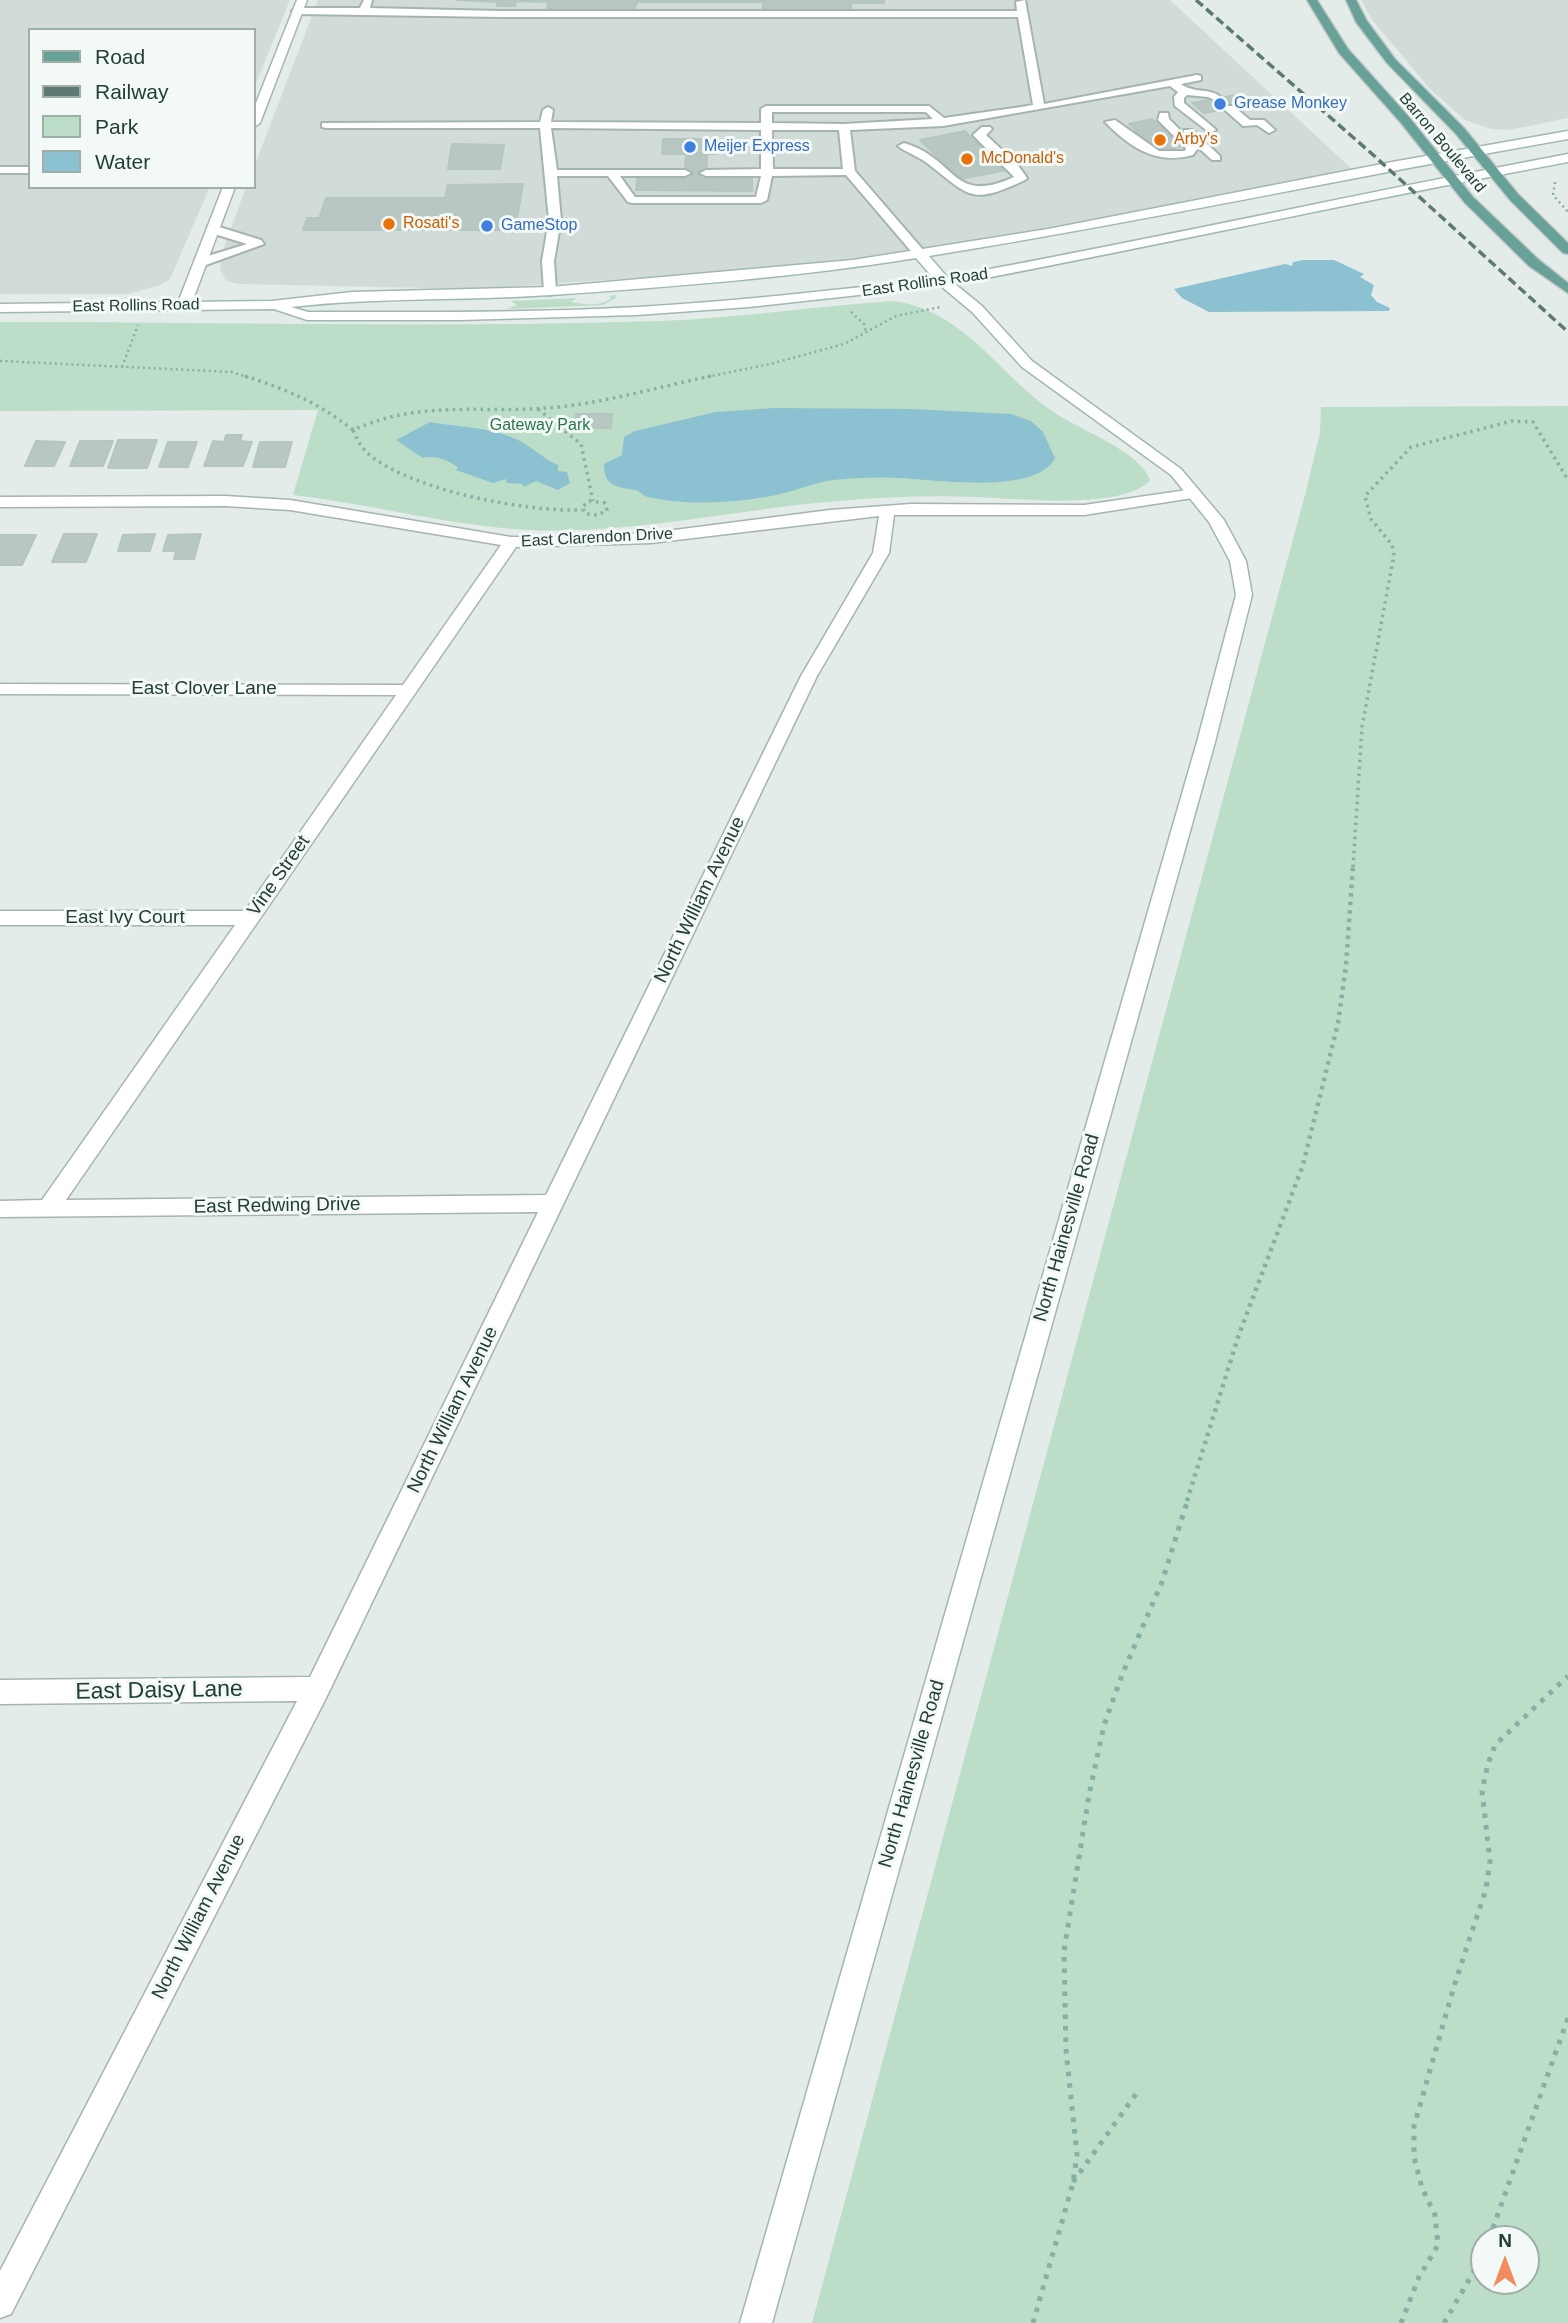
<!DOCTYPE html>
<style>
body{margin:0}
#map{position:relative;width:1568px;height:2323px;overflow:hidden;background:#e3ece9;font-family:Arial,sans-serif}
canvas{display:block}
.legend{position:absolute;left:28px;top:28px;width:228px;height:161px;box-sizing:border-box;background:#f3f9f6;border:2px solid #a0aeaa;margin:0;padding:9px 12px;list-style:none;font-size:21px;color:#233e38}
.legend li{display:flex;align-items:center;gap:14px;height:35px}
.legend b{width:35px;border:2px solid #a0aeaa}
.north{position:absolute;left:1470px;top:2225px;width:70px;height:70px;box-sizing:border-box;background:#f3f9f6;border:2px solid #a0aeaa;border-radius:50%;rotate:0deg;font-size:19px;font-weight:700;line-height:28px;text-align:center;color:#233e38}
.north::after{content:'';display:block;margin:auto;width:24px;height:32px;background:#f08c5d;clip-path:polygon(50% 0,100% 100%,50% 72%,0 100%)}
</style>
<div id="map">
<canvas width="1568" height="2323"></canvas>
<ul class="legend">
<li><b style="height:9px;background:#68a197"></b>Road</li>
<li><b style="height:9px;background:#5d7973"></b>Railway</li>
<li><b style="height:19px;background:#bcddc7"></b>Park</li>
<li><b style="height:19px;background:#8cc1d1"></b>Water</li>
</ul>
<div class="north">N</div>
</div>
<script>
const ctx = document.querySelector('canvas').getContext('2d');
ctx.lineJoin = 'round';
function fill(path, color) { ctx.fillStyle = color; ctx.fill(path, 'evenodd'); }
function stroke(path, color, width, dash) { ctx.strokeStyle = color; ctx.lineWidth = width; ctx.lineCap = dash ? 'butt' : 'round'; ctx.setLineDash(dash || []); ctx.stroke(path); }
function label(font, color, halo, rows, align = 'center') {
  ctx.font = font + ' Arial,sans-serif'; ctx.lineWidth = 6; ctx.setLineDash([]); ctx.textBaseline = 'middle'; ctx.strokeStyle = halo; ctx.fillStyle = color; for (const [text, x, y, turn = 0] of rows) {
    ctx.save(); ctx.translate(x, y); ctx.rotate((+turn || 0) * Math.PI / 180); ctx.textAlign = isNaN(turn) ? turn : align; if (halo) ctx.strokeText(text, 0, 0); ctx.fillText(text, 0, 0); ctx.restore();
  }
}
fill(new Path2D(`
 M0 0H290L254 88V30H30V187H210L170 279 160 285 128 294H0Z
 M318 0H1170L1354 171 1098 223 822 265 476 289 240 284 226 281 220 269 221 256 246 187H254V167Z
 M1361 0H1568V118L1509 130 1491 129 1465 120 1431 90 1373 21Z`), '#d1dcd8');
fill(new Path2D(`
 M615 295 616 298 603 305 507 309 517 305 511 301 577 298 571 302C583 304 602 307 611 298L609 296Z
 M894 301C967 312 998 375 1055 413 1080 430 1141 452 1150 480 1124 511 1012 498 974 497 921 495 868 498 815 503 720 513 625 534 529 530 450 526 372 504 293 495L318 410 0 411V322C221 322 441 328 662 321 740 318 817 306 894 301Z
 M1568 406V2323H812L1306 491 1320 433 1321 407ZM1484 2239H1526V2281H1484Z`), '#bcddc7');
fill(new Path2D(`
 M1303 260H1334L1364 274 1360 277 1374 285 1371 295 1377 302 1390 308 1389 311 1209 312 1182 298 1174 289 1285 264 1292 266 1293 262Z
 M774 408 910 409 1011 414 1031 421 1043 432 1055 458C1036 496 933 479 897 478 875 477 854 478 833 480 813 483 795 491 776 495 736 503 688 506 648 497 643 496 640 491 635 490 616 487 604 486 604 464L622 455 624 437 635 431 716 412Z
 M430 422C457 427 491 427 516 439 531 446 542 458 558 465V471L567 472 570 483 558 490 536 481 524 487 522 484 507 483 506 479 493 483 456 470 458 468C450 460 433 455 423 458L396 440Z`), '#8cc1d1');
const building = new Path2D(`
 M457 0H884V3H851V9H763V2H637L635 8H547L548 2 516 1 515 6H497V2Z
 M1236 95 1249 105 1204 113 1192 103Z
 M1152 119 1184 146 1156 151 1136 135 1133 132 1137 131 1129 124Z
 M965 131 972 139 1006 170 961 179 920 140Z
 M663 139H718L717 154H662Z
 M452 144 504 145 500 169H448Z
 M686 156H707L706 179H752V191L636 190 637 179H684Z
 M523 184 515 230H303L307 218H319L326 198H445L448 185Z
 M576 414H612L611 428H575Z
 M226 435H242L240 441 252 442 243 466H204L213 441 224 442Z
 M118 440H157L147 468H108Z
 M36 441 65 442 54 466H25Z
 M80 441H113L103 466H70Z
 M168 442H197L188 467H159Z
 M260 442H292L285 467H253Z
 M64 534H97L86 562H52Z
 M155 534 150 551H118L123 535Z
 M201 534 194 559H174L176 551H163L168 535Z
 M1 535H36L22 565H0Z`);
fill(building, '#b8c7c2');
stroke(building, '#b5c6c0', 2);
const service = new Path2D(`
 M364 0H372L370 8 500 11H1017L1016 2 1025 0 1044 104 1197 75 1201 76V80L1181 84C1194 94 1210 87 1222 98L1217 101 1208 97 1187 95 1184 98V103L1214 128 1216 130 1210 133 1175 106 1174 97 1178 92 1170 86 943 126 850 130 855 171 924 251V257H916L846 175 772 176 767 200 761 203H632L628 202 608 176H557L561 220 554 261 556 291 550 295 544 291 542 261 549 220 540 128H326L322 127V123L540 122 543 110 548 107 553 110 551 122 761 123V109L766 106H929L944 118 1021 107 1033 105 1018 17H500L297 14 292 11 297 8H360ZM772 112H926L933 119 844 124 772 123ZM551 128 761 130V169L706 170 700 173 706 176H761L756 197H635L620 176H685L691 173 685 170H557ZM772 130H839L843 169H773Z
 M1225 106H1233L1250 120H1264L1275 130 1269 133 1257 125 1243 126 1225 110Z
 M1160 113H1168L1169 119 1184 134V130H1192L1220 156V160H1212L1190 140 1198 148 1193 155C1156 165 1131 148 1105 122L1115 120 1159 151H1185L1186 148 1158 120Z
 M982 127H990L992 129 986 135 1017 164 1027 178 1025 180C970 206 970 196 927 163 918 156 907 153 898 146L904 143C957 158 951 206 1014 177L973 135Z
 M0 167H30V173H0Z
 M208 226H216L261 240 264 244 203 266H195V260L247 244 208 232Z`);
const minor = new Path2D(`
 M297 0H307L260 123 254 127V108Z
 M223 187H235L191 305 189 308H179L177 305Z
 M1194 489 1199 491 1202 494 1199 497 1084 515H894L889 553 817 676 326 1698 11 2314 0 2318V2271L297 1701 0 1704V1680L310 1677 538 1212 0 1217V1201L42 1200 235 925H0V911H245L396 695 0 694V684L403 685 501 545 290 510 225 506 0 507V497L225 496 290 500 511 537H577L651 533 830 510 911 504 1084 505ZM879 516 873 553 801 676 546 1195 66 1200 516 547 651 543Z`);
const secondary = new Path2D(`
 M1568 131V139C1355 176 1143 222 929 256L947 277C1155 239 1361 193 1568 154V162C1363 200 1160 245 955 284L982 306 1032 361 1181 469 1224 520 1246 561 1252 595 1215 742 772 2323H740L1197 742 1236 595 1230 561 1209 522 1171 475 1022 367 972 312 941 286 749 307 636 315 460 320H307L274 309 0 312V304L272 301 352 292 550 287 853 260 1048 229 1392 162ZM916 258 934 279C836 290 737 301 638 307 528 313 418 312 308 312L291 307C378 297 464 301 551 295 671 287 798 277 916 258Z`);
const primary = new Path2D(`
 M1307 0H1317L1348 49 1409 117 1473 197 1539 260 1568 283V293L1529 266 1465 203 1401 123 1339 53Z
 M1346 0H1356L1367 21 1395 59 1464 128 1518 194 1568 243V254L1563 253 1510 200 1456 134 1387 63 1356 22Z`);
stroke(service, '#a6b4b0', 4);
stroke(minor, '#a6b4b0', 3);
stroke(secondary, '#a1b8b2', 3);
stroke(primary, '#c1c9c7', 3);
stroke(new Path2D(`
 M1555 182 1553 195 1568 212
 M851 312 864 324 866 333
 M0 361 232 372 250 378
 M122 367 138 325
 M702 378 770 364 844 344 896 316 941 307`), '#84b0a5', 2.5, [2, 3.5]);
stroke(new Path2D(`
 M245 376C287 390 318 402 353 430 425 398 484 415 559 407 607 402 662 386 711 376
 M538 409 581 444 593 501
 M353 430C357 440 362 449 371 456 415 491 527 512 582 510
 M589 501 605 503 607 510 598 515 586 514 582 507Z
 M1353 867 1362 727 1394 555 1392 545 1371 519 1365 496 1411 447 1512 421 1533 422 1568 480`), '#84b0a5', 3.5, [2.5, 4.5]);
stroke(new Path2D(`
 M1187 1501 1238 1337 1303 1165 1338 1023 1346 966 1353 865`), '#84b0a5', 4.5, [3.5, 5]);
stroke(new Path2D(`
 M1073 2182 1136 2094
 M1489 2239 1568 2018
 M1033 2323 1073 2183 1077 2155 1066 2050 1064 1951 1089 1795 1104 1725 1122 1675 1162 1582 1188 1499
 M1401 2323 1419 2277 1438 2245 1435 2215 1422 2188 1414 2157V2126L1455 1983 1486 1889 1490 1861 1482 1791 1488 1764 1495 1745 1568 1676
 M1444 2323 1484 2254`), '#84b0a5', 5, [4.5, 7]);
fill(service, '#fff');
fill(minor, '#fff');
fill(secondary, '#fff');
fill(primary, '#68a197');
stroke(new Path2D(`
 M1196 0 1371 153 1568 332`), '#5d7973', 3.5, [9, 4.5]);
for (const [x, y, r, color] of [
 [1220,104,7,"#3f7fe0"],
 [1160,140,7,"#e8710a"],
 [690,147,7,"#3f7fe0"],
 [967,159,7,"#e8710a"],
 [389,224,7,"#e8710a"],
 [487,226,7,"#3f7fe0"]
]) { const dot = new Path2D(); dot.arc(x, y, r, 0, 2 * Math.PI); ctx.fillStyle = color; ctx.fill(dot); stroke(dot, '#f3f9f6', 2.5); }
label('16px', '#366cbe', '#f3f9f6', [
 ["Grease Monkey",1234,104],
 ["Meijer Express",704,147],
 ["GameStop",501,226]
], 'left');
label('16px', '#c56008', '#f3f9f6', [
 ["Arby's",1174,140],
 ["McDonald's",981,159],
 ["Rosati's",403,224]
], 'left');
label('16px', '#233e38', '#f3f9f6', [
 ["Barron Boulevard",1442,143,50],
 ["East Rollins Road",925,283,-8],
 ["East Rollins Road",136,306,-1],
 ["East Clarendon Drive",597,538,-3]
]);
label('16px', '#2d744e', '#f3f9f6', [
 ["Gateway Park",540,426]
]);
label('19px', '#233e38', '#f3f9f6', [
 ["East Clover Lane",204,689],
 ["Vine Street",279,876,-55],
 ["North William Avenue",700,900,-64],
 ["East Ivy Court",125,918],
 ["East Redwing Drive",277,1206,-1],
 ["North Hainesville Road",1067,1228,-74],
 ["North William Avenue",453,1410,-64],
 ["North Hainesville Road",912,1774,-74],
 ["North William Avenue",199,1917,-63]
]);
label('23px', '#233e38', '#f3f9f6', [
 ["East Daisy Lane",159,1691,-1]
]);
</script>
